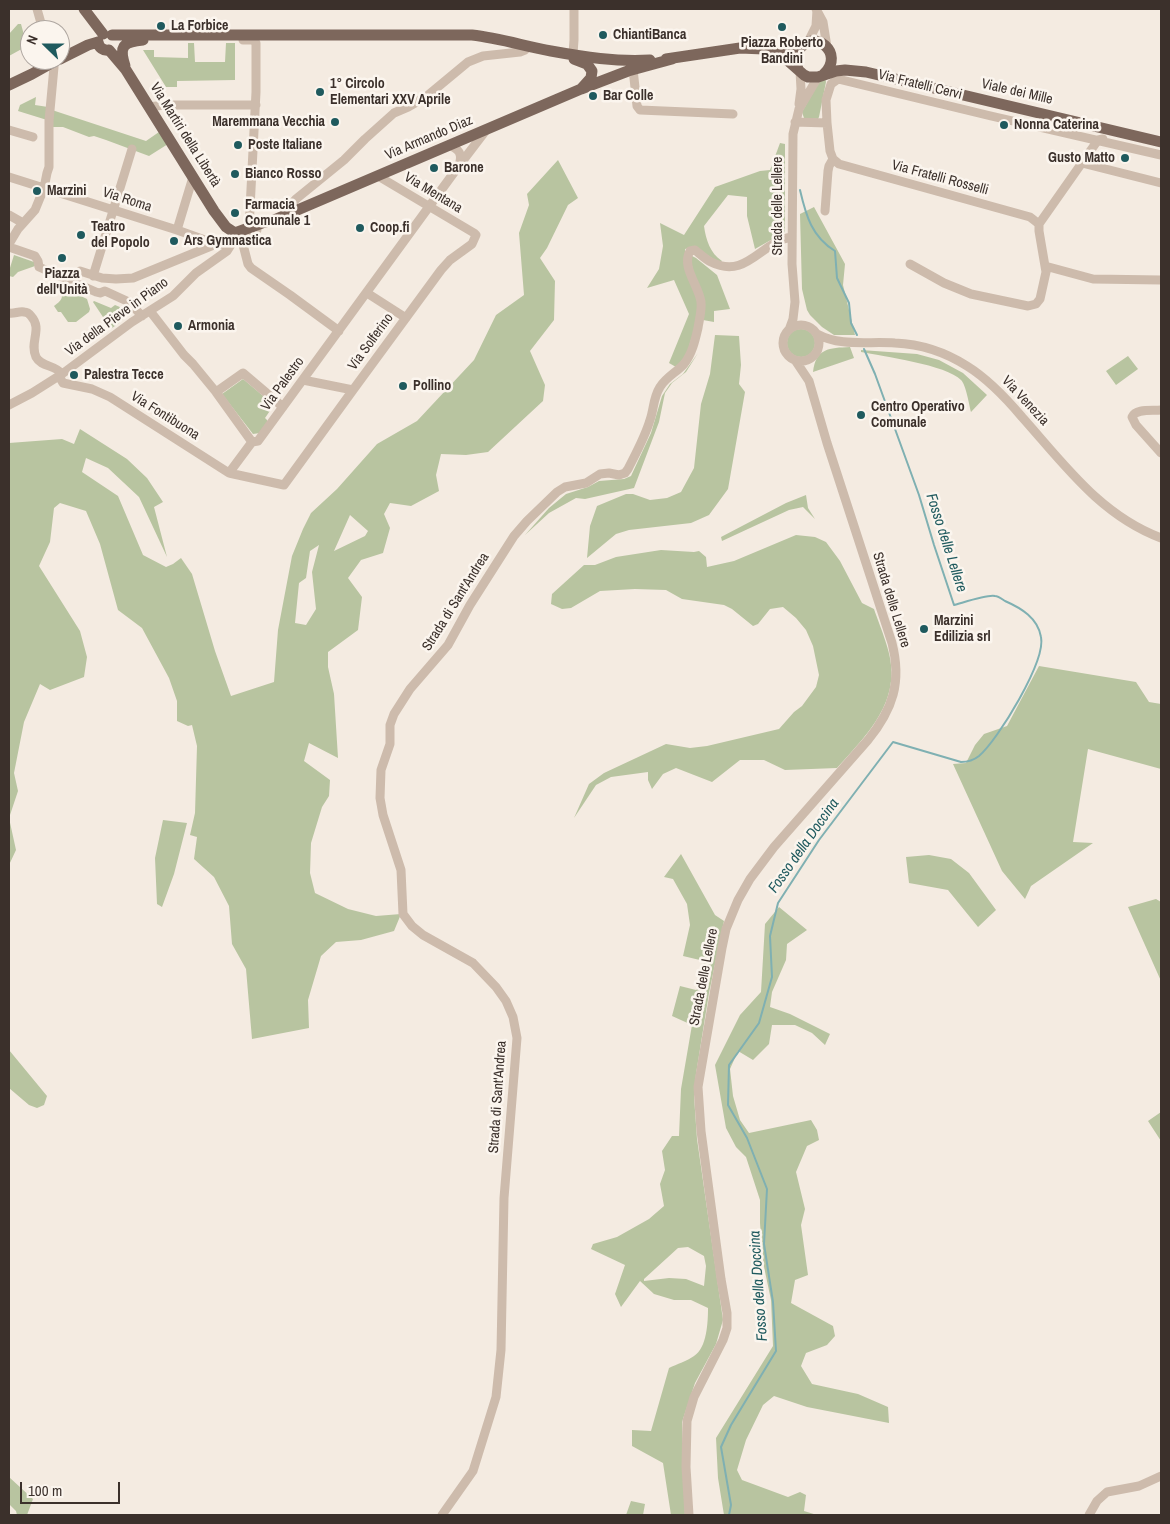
<!DOCTYPE html>
<meta charset="utf-8">
<style>
body{margin:0}
#map{position:relative;width:1170px;height:1524px;overflow:hidden;background:#f4ebe1;font-family:"Archivo Narrow",sans-serif}
canvas{display:block}
.frame{position:absolute;inset:0;border:10px solid #3b302b;pointer-events:none}
.north{position:absolute;left:20px;top:20px;width:50px;height:50px;box-sizing:border-box;background:#fbf5ee;border:1px solid #aea6a0;border-radius:50%;rotate:292deg;font-size:14px;font-weight:700;line-height:20px;text-align:center;color:#3b302b}
.north::after{content:'';display:block;margin:auto;width:18px;height:22px;background:#1f5a5e;clip-path:polygon(50% 0,100% 100%,50% 72%,0 100%)}
.scale{position:absolute;left:20px;top:1482px;width:100px;height:22px;box-sizing:border-box;border:2px solid #3b302b;border-top:0;padding-left:6px;font-size:15px;line-height:18px;white-space:nowrap;color:#3b302b;-webkit-text-stroke:4px #fbf5ee;paint-order:stroke}
</style>
<div id="map">
<canvas width="1170" height="1524"></canvas>
<div class="frame"></div>
<div class="north">N</div>
<div class="scale">100 m</div>
</div>
<script>
const ctx = document.querySelector('canvas').getContext('2d');
ctx.lineJoin = 'round';
function fill(path, color) { ctx.fillStyle = color; ctx.fill(path, 'evenodd'); }
function stroke(path, color, width, dash) { ctx.strokeStyle = color; ctx.lineWidth = width; ctx.lineCap = dash ? 'butt' : 'round'; ctx.setLineDash(dash || []); ctx.stroke(path); }
function label(font, color, halo, rows, align = 'center') {
  ctx.font = font + ' "Archivo Narrow",sans-serif'; ctx.lineWidth = 5; ctx.setLineDash([]); ctx.textBaseline = 'middle'; ctx.strokeStyle = halo; ctx.fillStyle = color; for (const [text, x, y, turn = 0] of rows) {
    ctx.save(); ctx.translate(x, y); ctx.rotate((+turn || 0) * Math.PI / 180); ctx.textAlign = isNaN(turn) ? turn : align; if (halo) ctx.strokeText(text, 0, 0); ctx.fillText(text, 0, 0); ctx.restore();
  }
}
fill(new Path2D(`
 M18 24H21L27 46 9 56V34Z
 M188 43H194L195 62H225L226 43H235V80L177 81V87H166L143 50H154V57L188 58Z
 M825 78 826 82 819 117 818 119 804 118 802 112 819 82Z
 M36 97 35 105 48 107 47 120 18 111 20 105Z
 M52 110 146 141 159 132 168 144 149 156 106 140 94 136 89 137 63 127H53Z
 M780 143 785 144V232L755 249 747 216V197L728 195 704 226C706 240 710 253 722 261L720 264 696 247 685 249V263L699 305 697 321 686 356 676 367 669 363 689 314 674 280 647 288 659 269 663 246 660 223 684 235 715 187 760 171 770 170Z
 M558 160 578 198 568 205 547 248 540 258 555 281 554 320 530 351 545 385 543 401 488 452 466 455 441 454 436 475 439 491 411 506 390 503 384 514 390 528 383 553 361 560 348 578 362 597 358 630 328 652V667L334 694 338 758 309 743 304 761 330 780 329 796 322 807 311 843 310 873 315 893 348 909 376 916 401 914 394 931 361 940 336 942 321 956 308 1000 309 1028 252 1039 246 969 232 944 229 906 214 877 194 859 197 837 190 835 195 813 197 746 192 725 188 726 177 721V701L169 678 142 628 118 610 100 544 86 511 60 503 54 508 50 542 39 566 80 631 87 657 84 677 50 690 40 684 24 722 14 773 18 791 9 818 16 850 9 865V443L62 439 74 444 80 429 127 459 147 478 163 502 154 507 167 557 139 497 108 468 86 458 82 472 118 496 143 555 166 567 173 564 181 558 192 574 215 651 231 696 274 682 278 630 292 556 303 529 311 513 337 489 377 444 417 421 474 360 496 315 524 295 519 233 529 205 527 194ZM350 515 368 531 365 536 334 551ZM319 545 312 572 316 609 306 625 295 623 299 583 306 578 310 551Z
 M814 207 845 264 843 285 855 335H834L822 327 810 315 807 310 802 289 800 214Z
 M14 255 34 262 35 266 18 272 13 277 9 276V271Z
 M692 256 696 258 717 275 730 309 714 311V322L703 320 691 261Z
 M58 285 87 299 90 309 89 312 76 322H68L61 312H58L54 306C64 299 64 296 57 286Z
 M94 301 111 308 115 305 127 310C126 319 119 323 111 329L93 302Z
 M787 343a14 14 0 1 1 28 0a14 14 0 1 1-28 0Z
 M715 335 739 336 741 365 739 384 745 392 728 489 709 515 691 523 629 530 616 534 587 558 590 526 597 506 626 494H633L650 500 667 498 681 492 694 468 701 404 710 374Z
 M850 347 854 358 813 372C816 348 829 348 850 347Z
 M861 350 917 354 939 360 963 373 987 395 971 412C969 404 966 385 961 380 947 365 882 356 861 352Z
 M698 353 686 372 672 383 665 393 659 422 634 488 585 499 576 498 549 513 525 535 549 508 566 494 588 487 599 481 624 479 631 476 651 433 662 396 670 384 683 374Z
 M1128 356 1138 369 1116 385 1106 371Z
 M243 379 274 405 265 418 267 420V423L260 433 253 434 222 394Z
 M806 495 808 508 815 519 803 507 789 510 722 541 721 537 786 503Z
 M796 535 815 537 826 542 840 561 862 603 874 609C879 624 890 649 891 665 896 707 863 739 837 768L785 770 764 760H740L712 782 676 768 663 774 652 789 648 780V772L611 777 596 785 574 818 589 784 604 773 666 744 690 748 707 746 779 729 794 712 802 706 816 687 819 675 813 646 806 630 796 618 783 607 770 609 758 624 753 626 732 609 724 605 682 599 666 590 635 589 600 591 571 608 562 609 551 604 552 594 584 565H595L616 557 661 550 694 552 699 551 706 557 707 567 734 561Z
 M1039 666 1136 682 1149 702 1161 704V769L1088 749 1073 842 1093 843 1031 886 1025 899 1002 871 953 764 966 763 975 745 984 734 1007 726Z
 M163 820 187 823 174 874 162 907 157 904 155 858Z
 M681 854 715 915 724 921 709 993 696 1074 694 1096 697 1139 723 1320 716 1344 695 1383 682 1422 685 1515H671L663 1463 632 1446V1430L651 1431 669 1368C677 1364 687 1361 694 1356 707 1348 708 1322 708 1308L691 1300H674L654 1294 640 1281 621 1307 615 1294 625 1265 591 1249 593 1244 617 1237 649 1219 664 1206 660 1184 665 1170 662 1151 672 1136H679L681 1089 692 1025 672 1016 680 986 696 990 701 987 704 961 683 956 690 925 687 904 673 879 664 877ZM688 1247 704 1256 706 1266 704 1286 686 1279 669 1278 644 1281V1279L678 1248Z
 M929 855 951 859 969 873 996 910 978 927 948 890 909 883 906 857Z
 M1156 899 1161 902V981L1128 907Z
 M779 907 807 930 787 944 786 960 772 992 770 1007 790 1014 830 1034 825 1045 812 1033 795 1025H772L769 1044 753 1060 738 1051 730 1069 733 1096 740 1120 749 1133 811 1120 817 1130 819 1140 807 1146 796 1172 805 1209 801 1225 808 1275 795 1280 791 1303 833 1326 835 1336 827 1345 806 1353 801 1366 812 1384 858 1394 888 1407 889 1423 807 1407 774 1396 763 1405 746 1440 737 1470 742 1480 788 1497 800 1492 806 1495 804 1511 817 1515H724L718 1478 716 1438 773 1346 771 1300 763 1262 760 1223V1200L746 1157 736 1147 726 1128 715 1065 740 1015 761 992 765 924Z
 M9 1050 47 1096 44 1105 37 1108 29 1105 9 1088Z
 M1161 1112V1141L1148 1121Z
 M9 1477 33 1499 27 1515H17L16 1511 9 1504Z
 M631 1501 645 1504 643 1515H626Z`), '#b8c4a0');
stroke(new Path2D(`
 M800 190C806 216 812 237 835 251L837 278 849 303 851 323 857 335
 M729 1515 731 1505 721 1447 731 1425 776 1351 773 1302 764 1244 767 1189 747 1138 728 1105 729 1065 759 1023 772 977 770 936 778 903 819 840 893 742 961 762C968 762 974 760 979 756 998 740 1046 661 1041 637 1038 618 1021 608 1005 601 1002 599 998 596 995 596 988 594 962 603 954 605L934 545 919 495 875 374 864 349`), '#7fb0b2', 2);
stroke(new Path2D(`
 M37 9 43 30
 M816 9 823 22 827 47
 M243 40H253L256 43V92L249 228
 M808 42 816 26 817 10
 M573 54 574 40V9
 M633 69 637 106 640 110 733 114
 M799 104 801 89 800 71
 M149 107 164 105H256
 M795 122 827 123 830 151 833 159
 M827 123 826 100 831 84 838 79 991 116 1161 155
 M9 130 33 137
 M449 145C459 149 463 154 459 165
 M833 159 839 164 1030 217 1039 224
 M1082 163 1161 183
 M9 177 177 230 216 244C231 246 244 236 257 230
 M825 211 828 171 829 166 833 159
 M290 214V206L296 199 344 160 365 139 394 113 408 107 427 96 468 62 483 56 520 52 525 50 528 46
 M9 215 23 223
 M177 230 193 177
 M241 237 248 264 251 268 290 295 339 331
 M9 244 18 229 35 210 44 188 47 173 49 167V121L54 67 52 60
 M9 247 35 256 38 261 39 267 96 292 100 293 105 291 129 302 142 316
 M910 264 944 283 971 294 1028 306 1036 304 1040 299 1046 272 1039 231V224L1098 140 1103 139
 M1045 266 1093 279 1161 280
 M80 271 102 278 116 279 133 278 216 244
 M93 276 132 149
 M367 293 406 318
 M150 311 184 355 193 364 216 392
 M9 313C14 314 19 311 24 312 27 312 29 313 31 316 43 329 29 342 36 357 41 367 56 365 62 374
 M783 343a18 18 0 1 1 36 0a18 18 0 1 1-36 0Z
 M789 330 793 319 795 302 792 264 793 134 799 109 818 77
 M817 334C841 347 868 341 895 343 920 344 945 352 967 366 988 379 1006 398 1022 417 1064 464 1100 515 1161 538
 M59 376 63 383 92 389 110 397 229 473 284 485 353 390
 M303 380 353 390 441 270 450 260 472 244 476 235 474 233 378 176
 M9 405 32 393 62 374 132 322 173 296 196 273 227 251 232 243
 M1161 410C1152 411 1136 408 1132 417L1136 425 1161 453
 M252 442 216 392 243 373 283 407
 M229 473 252 442 258 441 458 167 487 129
 M442 1515 473 1471 496 1397 501 1350 504 1198 517 1038 513 1017 506 1001 496 987 473 963 423 935 412 926 403 914 401 870 383 815 380 798 381 770 390 744V725L394 714 410 689 448 645 470 605 514 536 527 521 557 492 565 487 586 483 600 474 609 473 619 475 625 473 628 469C636 453 645 437 650 420 654 409 653 398 660 387 666 377 677 372 684 364 692 354 695 341 698 328 699 320 702 311 701 302 699 286 681 267 690 251L695 250C700 254 705 259 711 262 747 280 761 241 792 237
 M689 1515 686 1467 687 1421 694 1397 723 1340 727 1328V1313L721 1279 701 1131 698 1087 722 948 726 929 738 900 750 879 774 847 868 740C893 709 902 682 892 643L827 443 809 381 795 360
 M1089 1515 1097 1501 1107 1492 1139 1486 1161 1476`), '#cdbbac', 9);
stroke(new Path2D(`
 M84 9 103 34
 M112 35H472C499 38 524 46 551 51 584 57 616 62 650 60
 M98 42C99 48 103 51 109 50L126 70 214 211 226 227 235 233 262 223 274 220 581 89 628 71 672 59
 M771 51 787 60 804 75 808 77H818L836 71 845 70 866 72 1161 142
 M60 59 88 45 98 42
 M574 59 587 64 592 71 591 78 582 88
 M666 59 740 48 788 50 803 45
 M125 66C119 47 122 42 143 40
 M798 69C795 62 794 56 799 50 813 27 846 53 824 74
 M9 85 32 74 57 60`), '#7d675c', 11);
for (const [x, y, r, color] of [
 [161,26,5,"#1f5a5e"],
 [782,27,5,"#1f5a5e"],
 [603,35,5,"#1f5a5e"],
 [320,92,5,"#1f5a5e"],
 [593,96,5,"#1f5a5e"],
 [335,122,5,"#1f5a5e"],
 [1004,125,5,"#1f5a5e"],
 [238,145,5,"#1f5a5e"],
 [1125,158,5,"#1f5a5e"],
 [434,168,5,"#1f5a5e"],
 [235,174,5,"#1f5a5e"],
 [37,191,5,"#1f5a5e"],
 [235,213,5,"#1f5a5e"],
 [360,228,5,"#1f5a5e"],
 [81,235,5,"#1f5a5e"],
 [174,241,5,"#1f5a5e"],
 [62,258,5,"#1f5a5e"],
 [178,326,5,"#1f5a5e"],
 [74,375,5,"#1f5a5e"],
 [403,386,5,"#1f5a5e"],
 [861,415,5,"#1f5a5e"],
 [924,629,5,"#1f5a5e"]
]) { const dot = new Path2D(); dot.arc(x, y, r, 0, 2 * Math.PI); ctx.fillStyle = color; ctx.fill(dot); stroke(dot, '#fbf5ee', 2); }
label('bold 14px', '#3b302b', '#fbf5ee', [
 ["La Forbice",171,26],
 ["ChiantiBanca",613,35],
 ["Piazza Roberto",782,43,"center"],
 ["Bandini",782,59,"center"],
 ["1° Circolo",330,84],
 ["Elementari XXV Aprile",330,100],
 ["Bar Colle",603,96],
 ["Maremmana Vecchia",325,122,"right"],
 ["Nonna Caterina",1014,125],
 ["Poste Italiane",248,145],
 ["Gusto Matto",1115,158,"right"],
 ["Barone",444,168],
 ["Bianco Rosso",245,174],
 ["Marzini",47,191],
 ["Farmacia",245,205],
 ["Comunale 1",245,221],
 ["Teatro",91,227],
 ["del Popolo",91,243],
 ["Coop.fi",370,228],
 ["Ars Gymnastica",184,241],
 ["Piazza",62,274,"center"],
 ["dell'Unità",62,290,"center"],
 ["Armonia",188,326],
 ["Palestra Tecce",84,375],
 ["Pollino",413,386],
 ["Centro Operativo",871,407],
 ["Comunale",871,423],
 ["Marzini",934,621],
 ["Edilizia srl",934,637]
], 'left');
label('14px', '#3b302b', '#fbf5ee', [
 ["Via Fratelli Cervi",920,85,14],
 ["Viale dei Mille",1017,92,13],
 ["Via Martiri della Libertà",185,135,58],
 ["Via Armando Diaz",429,138,-23],
 ["Via Fratelli Rosselli",940,178,15],
 ["Via Mentana",433,193,31],
 ["Via Roma",127,200,18],
 ["Strada delle Lellere",778,206,-90],
 ["Via della Pieve in Piano",117,317,-36],
 ["Via Solferino",371,342,-54],
 ["Via Palestro",283,384,-54],
 ["Via Venezia",1025,401,47],
 ["Via Fontibuona",165,416,32],
 ["Strada delle Lellere",891,600,73],
 ["Strada di Sant'Andrea",456,602,-58],
 ["Strada delle Lellere",704,977,-79],
 ["Strada di Sant'Andrea",498,1097,-86]
]);
label('italic 15px', '#1f5a5e', '#fbf5ee', [
 ["Fosso delle Lellere",946,543,72],
 ["Fosso della Doccina",804,846,-55],
 ["Fosso della Doccina",759,1286,-94]
]);
</script>
